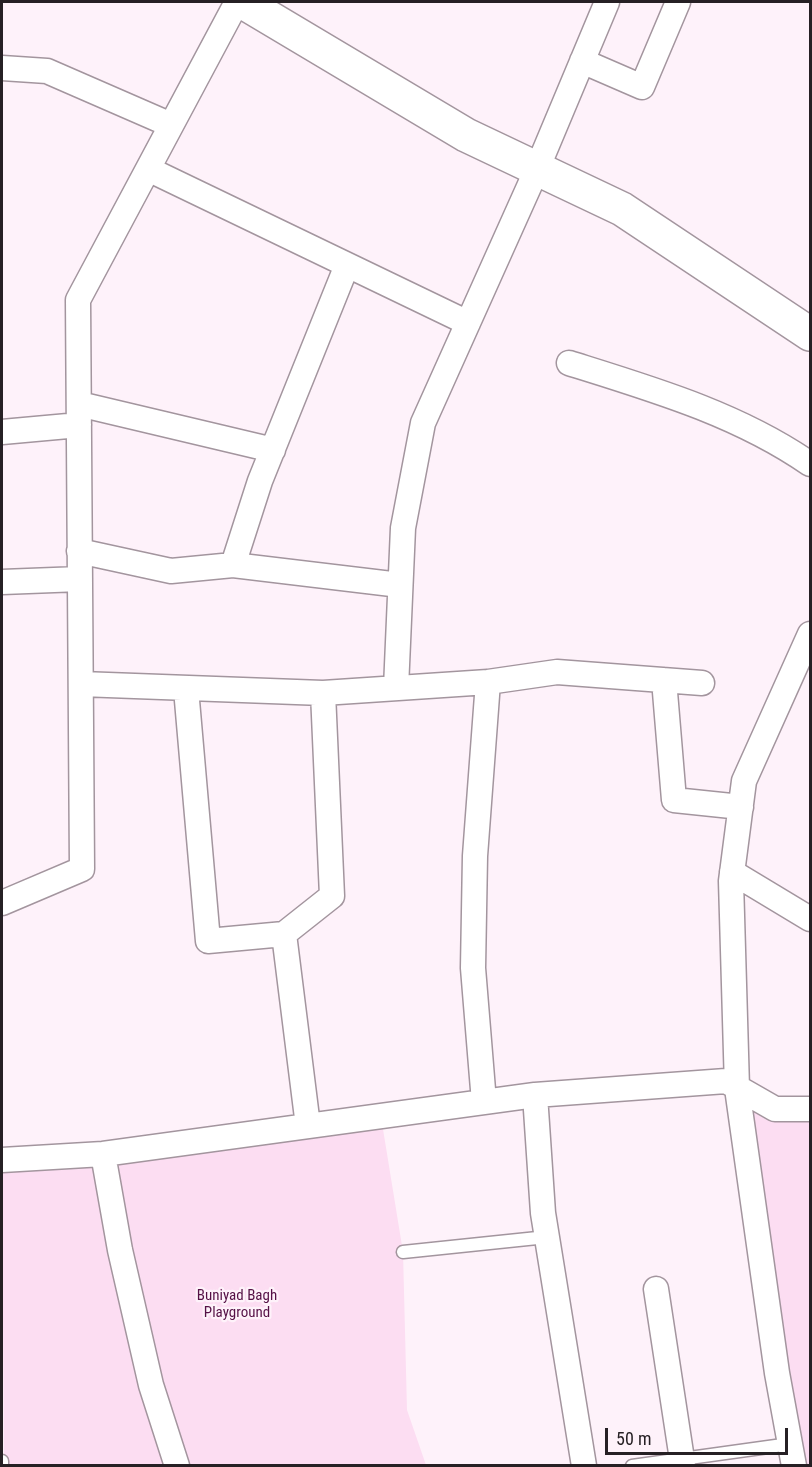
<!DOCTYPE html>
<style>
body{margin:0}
#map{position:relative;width:812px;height:1467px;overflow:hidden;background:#fef2fa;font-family:"Roboto Condensed",sans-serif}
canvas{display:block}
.frame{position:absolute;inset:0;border:3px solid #262024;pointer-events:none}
.scale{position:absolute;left:605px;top:1428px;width:183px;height:27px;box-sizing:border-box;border:3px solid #262024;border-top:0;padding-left:8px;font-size:18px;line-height:21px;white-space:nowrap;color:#262024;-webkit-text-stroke:4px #fef2fa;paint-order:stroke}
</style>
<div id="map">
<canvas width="812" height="1467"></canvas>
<div class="frame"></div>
<div class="scale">50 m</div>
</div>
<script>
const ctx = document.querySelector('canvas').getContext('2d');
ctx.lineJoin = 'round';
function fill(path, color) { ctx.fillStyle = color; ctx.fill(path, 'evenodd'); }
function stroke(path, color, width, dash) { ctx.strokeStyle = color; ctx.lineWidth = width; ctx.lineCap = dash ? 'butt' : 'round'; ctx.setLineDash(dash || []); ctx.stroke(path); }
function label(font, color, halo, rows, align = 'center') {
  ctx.font = font + ' "Roboto Condensed",sans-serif'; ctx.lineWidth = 4.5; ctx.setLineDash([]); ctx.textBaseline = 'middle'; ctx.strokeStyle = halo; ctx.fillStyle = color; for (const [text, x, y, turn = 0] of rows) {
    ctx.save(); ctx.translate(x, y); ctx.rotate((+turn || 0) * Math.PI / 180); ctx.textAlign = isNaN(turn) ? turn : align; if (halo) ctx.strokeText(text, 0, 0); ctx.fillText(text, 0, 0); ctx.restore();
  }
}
fill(new Path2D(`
 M747 1107 810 1116V1465H798Z
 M382 1123 403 1252 407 1410 426 1465H4L2 1173Z`), '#fcddf2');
const lane = new Path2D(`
 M403 1252 547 1237
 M2 1461V1466
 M632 1466 790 1444`);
const street = new Path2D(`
 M582 61 642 87 678 2
 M2 68 47 71 171 125
 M148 169 468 323
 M569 363C652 389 738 414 810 464
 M79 404 273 450
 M2 432 79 425
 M79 551 171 571 233 565 400 585
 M233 565 260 481 347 265
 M2 582 80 579
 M664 680 674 800 741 807
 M81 684 323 693 488 682 557 672 702 683
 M396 688 403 528 423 423 537 169 607 2
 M186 689 208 941 284 934 332 896 323 693
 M732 872 810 919
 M2 903 82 869 78 300 237 2
 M284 934 308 1126
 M535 1095 543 1213 584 1466
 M484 1102 473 968 475 856 488 682
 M103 1154 120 1250 151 1385 177 1466
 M2 1160 103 1154 535 1095 726 1081 775 1109H810
 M656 1289 683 1466
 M794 1466 777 1373 737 1088 731 881 744 781 810 634`);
const secondary = new Path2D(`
 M243 2 466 135 622 209 810 334`);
stroke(lane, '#a3959e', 15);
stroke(street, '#a3959e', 27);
stroke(secondary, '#a3959e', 36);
stroke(lane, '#fff', 12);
stroke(street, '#fff', 24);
stroke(secondary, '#fff', 33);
label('15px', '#551146', '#fef2fa', [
 ["Buniyad Bagh",237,1296],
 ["Playground",237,1313]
]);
</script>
